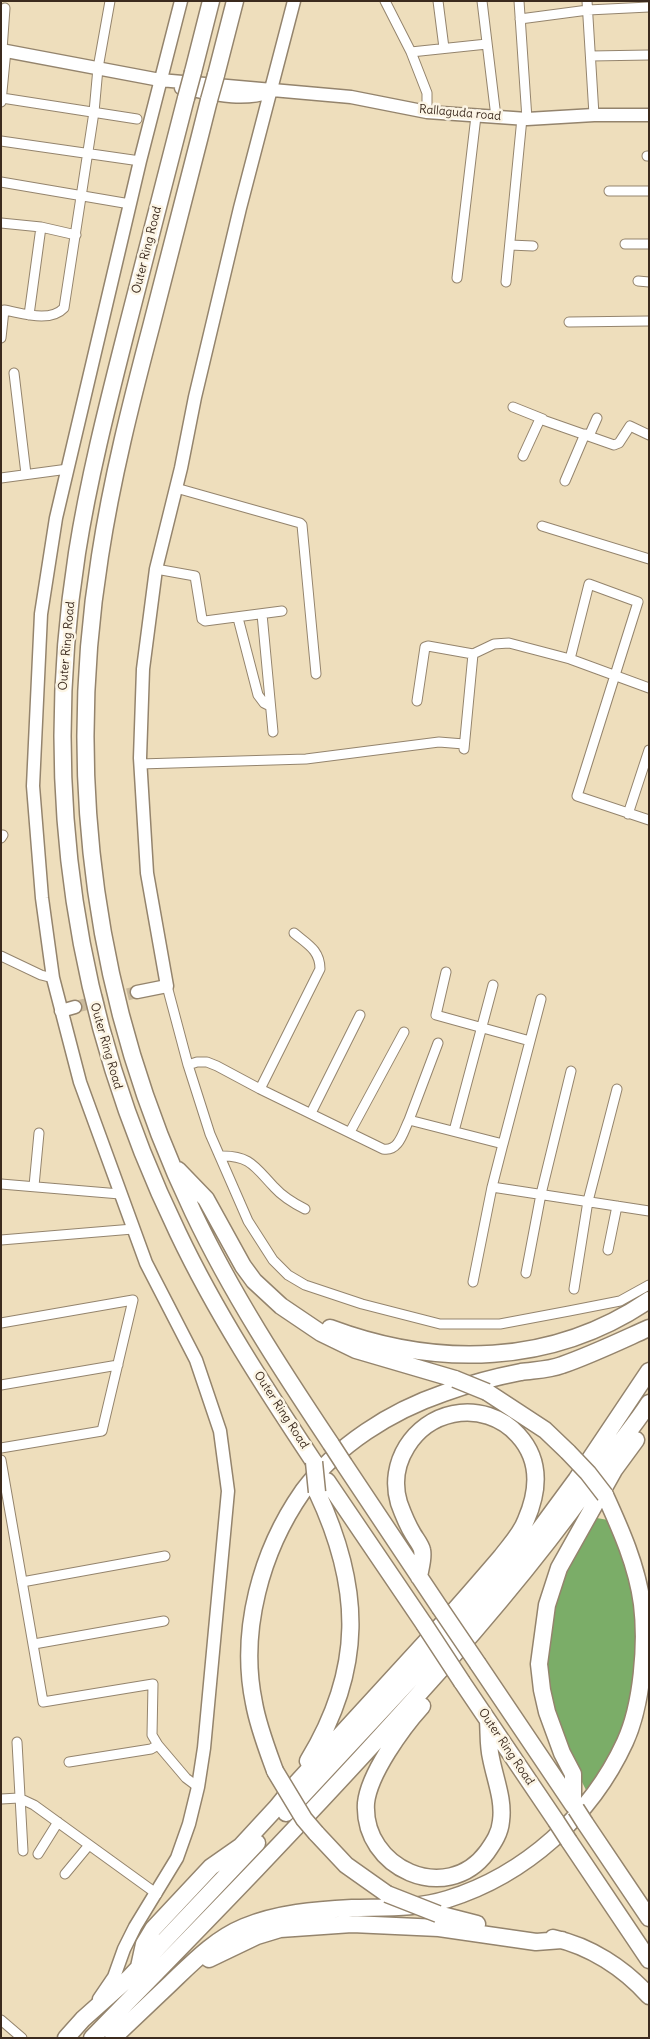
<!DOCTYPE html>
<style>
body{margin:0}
#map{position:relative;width:650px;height:2039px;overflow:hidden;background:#eedebc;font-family:Delius,sans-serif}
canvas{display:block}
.frame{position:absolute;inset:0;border:2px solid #3b2a1e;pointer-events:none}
</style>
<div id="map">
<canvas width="650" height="2039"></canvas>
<div class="frame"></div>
</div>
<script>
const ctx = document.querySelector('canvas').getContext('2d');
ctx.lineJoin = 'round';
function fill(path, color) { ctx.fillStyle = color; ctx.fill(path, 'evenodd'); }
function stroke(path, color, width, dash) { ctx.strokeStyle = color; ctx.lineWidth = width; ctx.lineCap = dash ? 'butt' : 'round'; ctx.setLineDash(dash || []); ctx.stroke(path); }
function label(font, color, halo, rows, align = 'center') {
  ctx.font = font + ' Delius,sans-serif'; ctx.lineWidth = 5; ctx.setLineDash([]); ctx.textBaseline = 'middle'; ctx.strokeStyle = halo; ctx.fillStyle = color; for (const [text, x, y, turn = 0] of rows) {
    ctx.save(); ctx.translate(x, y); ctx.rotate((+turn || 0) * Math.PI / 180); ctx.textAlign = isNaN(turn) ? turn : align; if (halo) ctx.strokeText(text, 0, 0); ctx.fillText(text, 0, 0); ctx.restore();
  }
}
fill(new Path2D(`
 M591 1517 608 1520C614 1533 620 1545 625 1559 641 1609 641 1674 625 1724 617 1748 602 1770 586 1790L574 1766 552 1708 545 1655 558 1582Z`), '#7bad68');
stroke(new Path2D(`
 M75 1007 137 992`), '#caba9c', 12, [12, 6]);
const street = new Path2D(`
 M385 1 411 52 427 93V112
 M438 1 444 48
 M482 1 496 117
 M519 1 527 119
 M587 1 594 115
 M520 19 588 10 649 7
 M2 50 5 8
 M411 52 487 44
 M591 56 649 55
 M2 98 137 119
 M1 102 6 50
 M1 141 140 161
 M647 156H649
 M1 182 130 204
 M609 191H649
 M1 223 41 227 76 235
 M625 244H649
 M510 245 533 246
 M457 278 476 116
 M638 281 649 282
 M506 282 522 118
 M29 315 41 227
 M569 322 649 321
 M1 338 4 310C22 313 50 323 64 308L94 112 98 68 110 1
 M14 373 26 474
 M513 407 543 419
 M589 436 597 418
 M523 456 540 419 614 445 619 443 630 426 649 435
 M1 478 68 469
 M565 481 585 434
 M176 488 300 523 302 525 316 674
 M542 526 649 559
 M156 569 195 576 202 619 205 621 282 611
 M262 614 273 732
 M238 618 258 695 264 703 270 706
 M570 659 589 584 638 602 577 796 649 820
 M417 701 425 647 428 646 473 654
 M464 749 473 654 494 644 509 643 570 659 649 688
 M140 764 306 759 439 742 464 744
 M628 814 649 750
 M1 838 3 835
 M1 956 41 975 53 978
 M446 972 436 1015 530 1041 503 1144
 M167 986 188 1065 210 1134 248 1221 273 1260 288 1275 305 1285 362 1304 440 1324H500L569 1311 620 1301 649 1285
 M530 1041 541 999
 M188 1065 197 1062H207L217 1066 260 1089 383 1149C399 1152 403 1132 409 1120L503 1144 492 1187 649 1211
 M260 1089 320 969C320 950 307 944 294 933
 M311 1113 360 1015
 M409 1120 438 1043
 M454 1131 493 985
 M350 1132 404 1032
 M220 1156C250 1155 255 1167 274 1187 283 1197 293 1203 305 1209
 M1 1184 120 1194
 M34 1186 39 1133
 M1 1240 133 1229
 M608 1250 617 1206
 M526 1273 541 1194 571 1071
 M473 1282 492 1187
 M574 1289 588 1201 617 1089
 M1 1323 133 1300 102 1431 1 1448
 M1 1385 118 1365
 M1 1460 43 1702 153 1684 152 1735 158 1745 186 1778 198 1787
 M22 1582 165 1556
 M34 1644 164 1621
 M17 1742 23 1851
 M69 1762 151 1749 158 1745
 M1 1799 19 1798 34 1805 157 1894
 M38 1854 58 1822
 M65 1874 89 1845
 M1 2020 22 2038`);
const secondary = new Path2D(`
 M1 50 160 80 351 97 427 112 527 119 594 115H649
 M181 88C209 93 242 102 269 92
 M137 992 167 986 147 873 140 758 143 669 156 569 181 468 195 397 240 208 294 1
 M61 1011 75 1007
 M99 1999 114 1977 124 1949 135 1927 177 1858 189 1824 198 1787 204 1748 228 1491 220 1431 196 1360 146 1263 80 1082 53 978 42 898 33 786 41 614 56 518 140 161 181 1`);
const highway = new Path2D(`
 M193 72 211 1
 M216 75 235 1
 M186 98C166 175 147 251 127 328 108 403 89 477 77 553 40 789 74 1018 178 1233 216 1313 265 1388 314 1462
 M209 100C190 176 170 252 151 327 131 403 112 478 100 556 64 780 95 1007 193 1212 232 1294 281 1369 331 1444
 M178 1170 206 1199 243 1266 254 1281 281 1306 321 1333 356 1350 455 1379
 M330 1328C437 1368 552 1366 649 1300
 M487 1392 545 1430 568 1452
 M344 1464 440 1608
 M327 1481 424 1624
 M478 1664 573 1805
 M462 1682 556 1821
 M422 1706C402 1728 369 1774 366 1803 362 1869 447 1906 487 1852 494 1842 500 1833 501 1821 504 1800 495 1779 491 1758 488 1746 489 1733 488 1721
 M308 1761C364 1669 362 1588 317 1492
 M275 1771C267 1749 258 1726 254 1703 239 1631 261 1551 303 1491 337 1445 391 1411 444 1393 469 1384 495 1377 521 1372 535 1370 549 1370 562 1365 591 1355 620 1341 649 1328
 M573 1805V1774L562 1753 547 1712 542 1690 539 1664 547 1605 559 1568 614 1470 636 1440
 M286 1813 475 1610 534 1537 576 1480 649 1371
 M585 1823 649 1918
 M316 1833 346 1865 387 1894
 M569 1841 649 1960
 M438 1914 477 1924
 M553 1938C590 1946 624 1968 649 1996
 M209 1959 257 1936 280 1929 352 1924 439 1928 536 1942 562 1940
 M139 1967 144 1944 153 1929 211 1867 241 1846 277 1807 293 1787C344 1731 395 1676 446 1620 465 1599 483 1578 501 1557 510 1545 521 1534 526 1520 539 1490 541 1460 518 1435 502 1417 477 1409 453 1414 414 1422 387 1463 399 1503 403 1514 407 1524 413 1534 416 1539 421 1545 422 1550 424 1558 420 1569 419 1577
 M66 2038 83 2019 129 1978 257 1843
 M92 2038C202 1926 312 1813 417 1696 486 1620 551 1543 609 1458 622 1439 637 1422 649 1403
 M113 2038C132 2020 151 2002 171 1983 193 1962 215 1939 244 1927 278 1913 315 1910 352 1908 384 1907 416 1909 448 1899 525 1875 591 1816 625 1742 642 1705 647 1644 642 1604 637 1566 621 1530 605 1495`);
stroke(street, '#94846d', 11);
stroke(secondary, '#94846d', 15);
stroke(highway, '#94846d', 19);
stroke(street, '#fff', 9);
stroke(secondary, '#fff', 12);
stroke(highway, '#fff', 16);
const highwayBridge = new Path2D(`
 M186 98 193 72
 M209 100 216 75
 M455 1379 487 1392
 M331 1444 344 1464
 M568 1452 588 1473 605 1495
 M314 1462 317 1492
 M440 1608 478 1664
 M424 1624 462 1682
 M275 1771 304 1819 316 1833
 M576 1809 585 1823
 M556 1821 569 1841
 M387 1894 438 1914`);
stroke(highwayBridge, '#94846d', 19, []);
stroke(highwayBridge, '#fff', 16);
label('12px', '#3b2a1e', '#fcf5e5', [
 ["Rallaguda road",460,113,5],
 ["Outer Ring Road",147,250,-76],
 ["Outer Ring Road",67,646,-85],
 ["Outer Ring Road",106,1046,74],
 ["Outer Ring Road",281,1410,57],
 ["Outer Ring Road",506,1747,56]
]);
</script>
